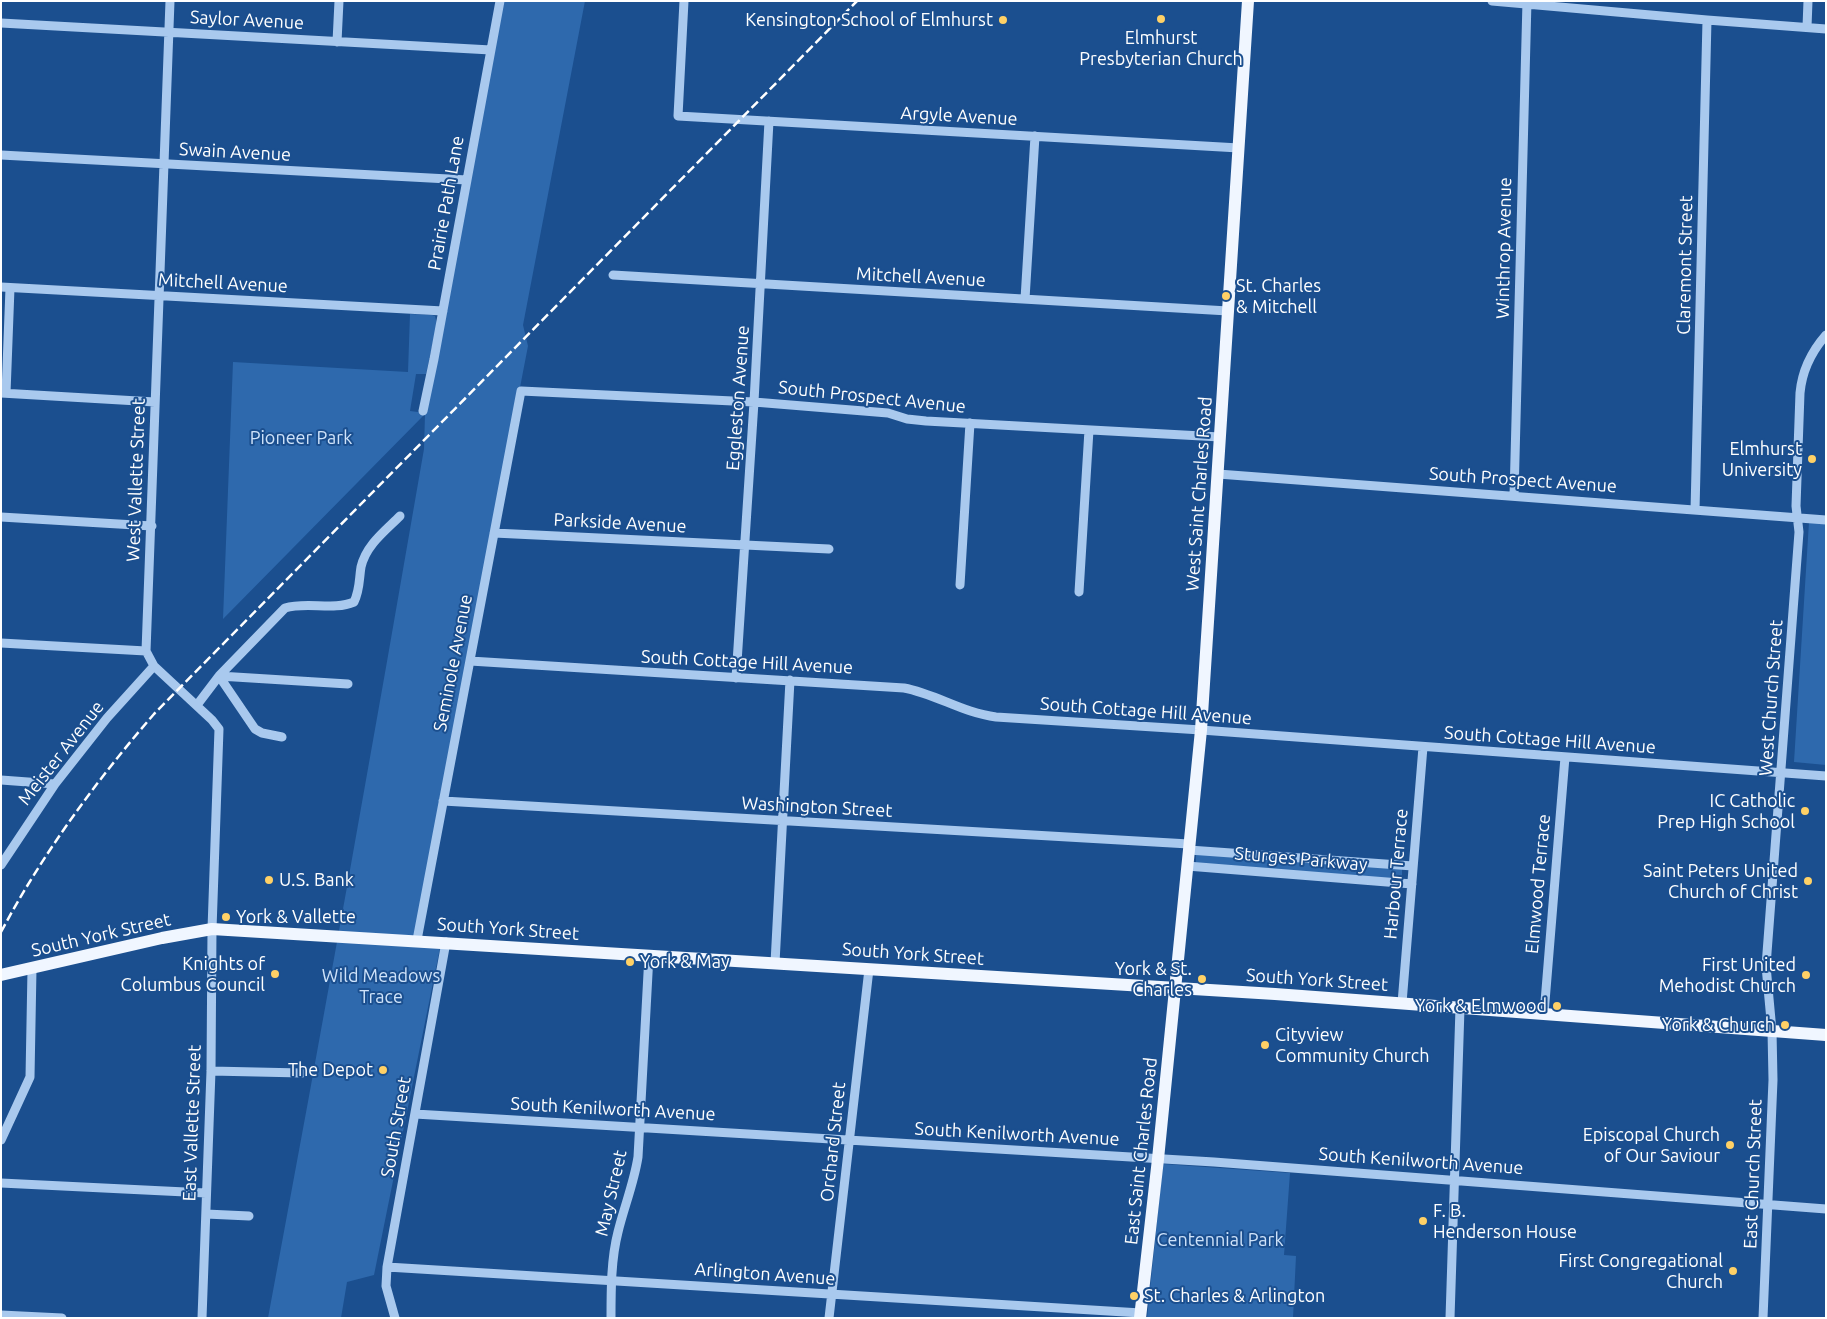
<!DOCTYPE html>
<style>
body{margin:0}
#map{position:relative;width:1827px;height:1319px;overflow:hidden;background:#1b4f8f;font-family:Ubuntu,sans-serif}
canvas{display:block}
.frame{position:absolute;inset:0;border:2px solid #fff;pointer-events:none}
</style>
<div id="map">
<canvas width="1827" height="1319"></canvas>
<div class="frame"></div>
</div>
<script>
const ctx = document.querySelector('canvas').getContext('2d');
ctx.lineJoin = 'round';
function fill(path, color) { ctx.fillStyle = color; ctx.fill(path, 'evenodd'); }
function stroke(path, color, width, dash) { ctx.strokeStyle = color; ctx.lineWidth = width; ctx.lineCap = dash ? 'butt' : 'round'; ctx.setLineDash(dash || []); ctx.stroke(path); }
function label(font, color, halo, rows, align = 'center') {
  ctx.font = font + ' Ubuntu,sans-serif'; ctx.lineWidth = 4; ctx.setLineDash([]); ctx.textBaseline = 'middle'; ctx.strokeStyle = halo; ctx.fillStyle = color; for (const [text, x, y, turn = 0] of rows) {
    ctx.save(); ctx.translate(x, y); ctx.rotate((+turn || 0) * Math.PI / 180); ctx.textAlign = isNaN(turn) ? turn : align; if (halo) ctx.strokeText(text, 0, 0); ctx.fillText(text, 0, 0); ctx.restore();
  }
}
fill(new Path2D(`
 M496 1H585L523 325 528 346 412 946 440 948 374 1275 347 1282 341 1318H268C322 1029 374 739 424 449L425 414 223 619 233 362 408 372 410 314 432 315 435 316 437 324 426 374H416L410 411 426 413Z
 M1809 522 1826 523V765L1794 762Z
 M1196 853 1402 869V880L1196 864Z
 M1163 1164 1290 1173 1284 1255 1296 1256 1293 1318H1147Z`), '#2e69ad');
stroke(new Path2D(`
 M170 1 146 651 154 666 212 720 219 729 212 929 211 1071 202 1318
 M684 1 678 116 1239 148
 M1492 1 1707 20 1826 29
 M1 23 491 50
 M1807 27 1808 1
 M337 42 339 1
 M1 155 467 180
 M613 275 1228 311
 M1 287 443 311
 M1025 299 1035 136
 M1 393 155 402
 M6 393 10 288
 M423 411 434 359 500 1
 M1218 474 1826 520
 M1514 496 1527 1
 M1695 510 1707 20
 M1 517 152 526
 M494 533 829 549
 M960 585 970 423
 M1079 592 1089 430
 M1 643 146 651
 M470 661 904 688C936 694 963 713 996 717L1201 730 1826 776
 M219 676 348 684
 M219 676 255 729 262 733 282 737
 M736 678 754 402 769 121
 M197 705 219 676 285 608C307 601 333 611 354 602 360 590 359 579 361 567 366 545 385 531 400 516
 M1 780 55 784
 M443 801 1189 844
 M1189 850 1413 866
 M1 865 55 784 107 718 154 666
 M1187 866 1412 884
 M417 940 521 391 754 402 888 413 907 419 926 421 1220 437
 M775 963 790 680
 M1402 1003 1423 747
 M1544 1014 1565 757
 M211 1071 302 1073
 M415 1114 1214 1162 1826 1209
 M1 1140 30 1077 32 969
 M1 1183 206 1193
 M206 1214 249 1216
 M387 1267 1141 1313
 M1 1315 62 1318
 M395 1318 386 1286 387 1267 446 942
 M611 1318C611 1290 611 1259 618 1232 624 1207 634 1183 638 1157L649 955
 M829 1318 869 969
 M1450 1318 1460 1008
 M1763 1318 1773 1080 1772 1031 1766 966 1799 532 1796 506 1800 393C1802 371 1812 351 1826 335`), '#a9c9ee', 9);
stroke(new Path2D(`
 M1 975 162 938 212 929 1275 994 1826 1035
 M1140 1318 1158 1159 1201 730 1248 1`), '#f0f6ff', 12);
stroke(new Path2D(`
 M1 932C43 853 96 781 154 714L857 1`), '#fff', 2.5, [9, 4]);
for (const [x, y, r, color] of [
 [1161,19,5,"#ffd166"],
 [1003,20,5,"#ffd166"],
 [1226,296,5,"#ffd166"],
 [1812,459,5,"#ffd166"],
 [1805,811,5,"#ffd166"],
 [269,880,5,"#ffd166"],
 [1808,881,5,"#ffd166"],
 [226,917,5,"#ffd166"],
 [630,962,5,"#ffd166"],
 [275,974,5,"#ffd166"],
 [1806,975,5,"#ffd166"],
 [1202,979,5,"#ffd166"],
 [1557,1006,5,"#ffd166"],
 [1785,1025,5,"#ffd166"],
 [1265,1045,5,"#ffd166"],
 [383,1070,5,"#ffd166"],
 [1730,1145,5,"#ffd166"],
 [1423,1221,5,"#ffd166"],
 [1733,1271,5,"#ffd166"],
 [1134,1296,5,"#ffd166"]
]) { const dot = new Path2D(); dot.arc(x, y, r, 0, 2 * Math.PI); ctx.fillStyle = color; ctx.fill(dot); stroke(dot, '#1b4f8f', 2); }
label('18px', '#fff', '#1b4f8f', [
 ["Saylor Avenue",247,20,3],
 ["Argyle Avenue",959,116,3],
 ["Swain Avenue",235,152,3],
 ["Prairie Path Lane",446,203,-80],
 ["Winthrop Avenue",1504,248,-89],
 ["Claremont Street",1685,265,-89],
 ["Mitchell Avenue",921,277,3],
 ["Mitchell Avenue",223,283,3],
 ["South Prospect Avenue",872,397,6],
 ["Eggleston Avenue",738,398,-86],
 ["West Vallette Street",136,480,-88],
 ["South Prospect Avenue",1523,480,4],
 ["West Saint Charles Road",1199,494,-86],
 ["Parkside Avenue",620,523,3],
 ["South Cottage Hill Avenue",747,662,3],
 ["Seminole Avenue",453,663,-79],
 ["West Church Street",1771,698,-86],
 ["South Cottage Hill Avenue",1146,711,4],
 ["South Cottage Hill Avenue",1550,740,4],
 ["Meister Avenue",61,753,-52],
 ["Washington Street",817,807,3],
 ["Sturges Parkway",1301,859,5],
 ["Harbour Terrace",1396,874,-85],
 ["Elmwood Terrace",1538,884,-85],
 ["South York Street",508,929,4],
 ["South York Street",101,935,-13],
 ["South York Street",913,954,4],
 ["South York Street",1317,980,4],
 ["South Kenilworth Avenue",613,1109,3],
 ["East Vallette Street",192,1123,-88],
 ["South Street",396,1127,-80],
 ["South Kenilworth Avenue",1017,1134,3],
 ["Orchard Street",833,1142,-84],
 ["East Saint Charles Road",1141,1151,-84],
 ["South Kenilworth Avenue",1421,1161,4],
 ["East Church Street",1753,1174,-88],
 ["May Street",611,1193,-77],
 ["Arlington Avenue",765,1274,4]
]);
label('18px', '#fff', '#1b4f8f', [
 ["Kensington School of Elmhurst",993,20],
 ["Elmhurst",1161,38,"center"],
 ["Presbyterian Church",1161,59,"center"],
 ["St. Charles",1236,286,"left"],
 ["& Mitchell",1236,307,"left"],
 ["Elmhurst",1802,449],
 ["University",1802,470],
 ["IC Catholic",1795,801],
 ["Prep High School",1795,822],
 ["Saint Peters United",1798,871],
 ["Church of Christ",1798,892],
 ["U.S. Bank",279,880,"left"],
 ["York & Vallette",236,917,"left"],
 ["York & May",640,962,"left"],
 ["Knights of",265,964],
 ["Columbus Council",265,985],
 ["First United",1796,965],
 ["Mehodist Church",1796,986],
 ["York & St.",1192,969],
 ["Charles",1192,990],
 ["York & Elmwood",1547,1006],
 ["York & Church",1775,1025],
 ["Cityview",1275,1035,"left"],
 ["Community Church",1275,1056,"left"],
 ["The Depot",373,1070],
 ["Episcopal Church",1720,1135],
 ["of Our Saviour",1720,1156],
 ["F. B.",1433,1211,"left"],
 ["Henderson House",1433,1232,"left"],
 ["First Congregational",1723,1261],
 ["Church",1723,1282],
 ["St. Charles & Arlington",1144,1296,"left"]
], 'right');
label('18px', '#cfe3fa', '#1b4f8f', [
 ["Pioneer Park",301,438],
 ["Wild Meadows",381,976],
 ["Trace",381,997],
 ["Centennial Park",1220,1240]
]);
</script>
